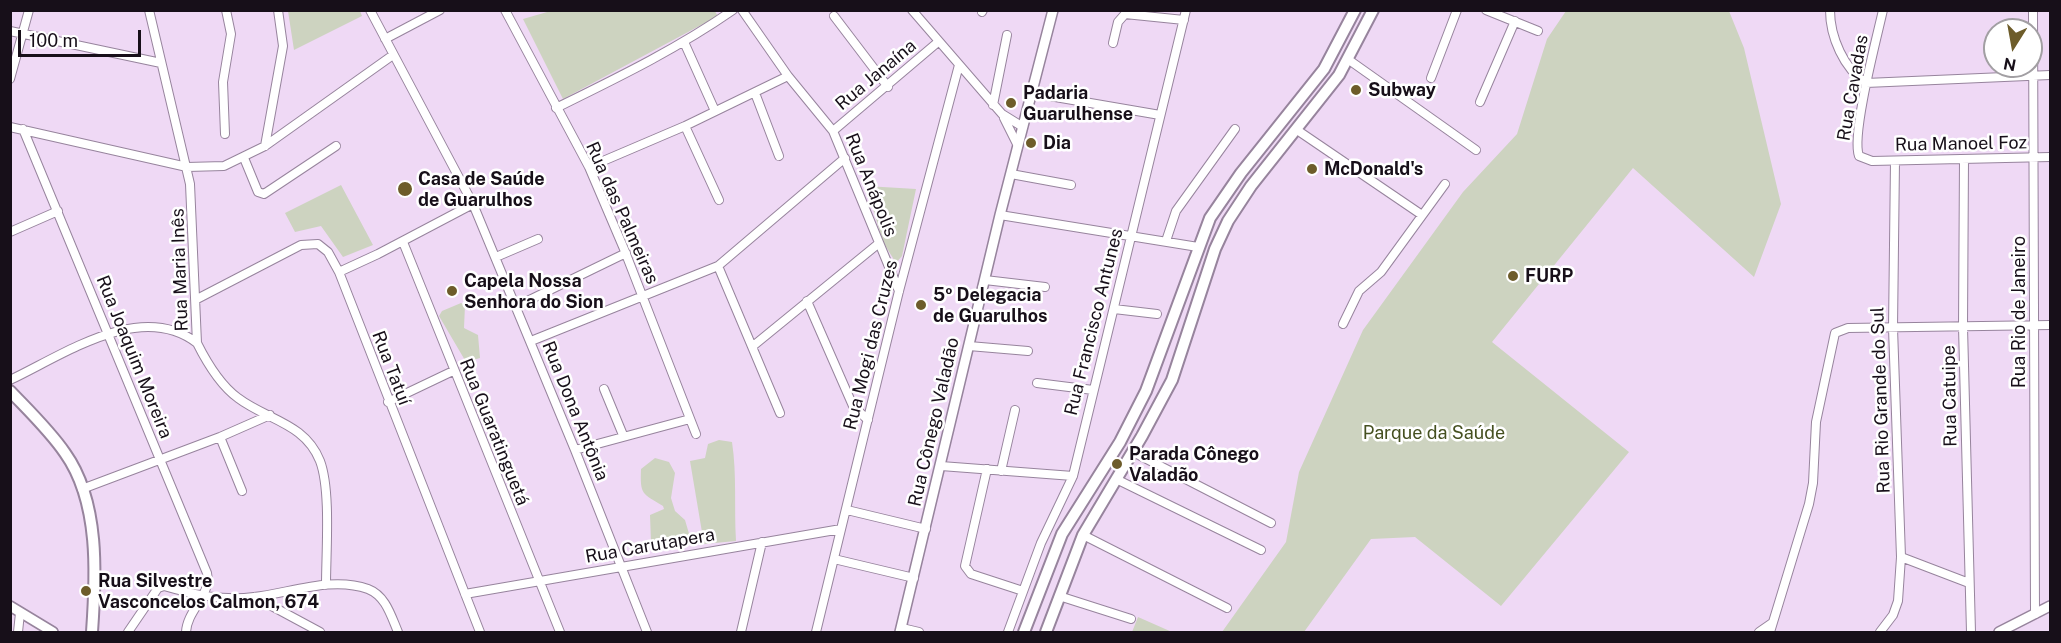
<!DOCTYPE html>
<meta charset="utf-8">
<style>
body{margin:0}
#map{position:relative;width:2061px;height:643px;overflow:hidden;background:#efd9f5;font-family:"Public Sans",sans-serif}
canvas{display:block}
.frame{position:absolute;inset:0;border:12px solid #170f19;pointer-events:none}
.north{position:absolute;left:1983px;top:18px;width:60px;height:60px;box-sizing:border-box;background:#fff;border:2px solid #a29fa3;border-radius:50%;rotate:191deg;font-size:16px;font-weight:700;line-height:24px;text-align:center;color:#170f19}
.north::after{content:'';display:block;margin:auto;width:21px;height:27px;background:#6d5c2a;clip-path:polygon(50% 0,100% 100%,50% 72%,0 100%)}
.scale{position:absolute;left:18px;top:30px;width:123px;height:27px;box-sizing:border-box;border:3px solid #170f19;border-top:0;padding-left:8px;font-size:18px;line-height:21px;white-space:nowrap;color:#170f19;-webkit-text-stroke:4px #fff;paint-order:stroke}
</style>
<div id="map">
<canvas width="2061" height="643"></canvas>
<div class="frame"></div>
<div class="north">N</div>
<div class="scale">100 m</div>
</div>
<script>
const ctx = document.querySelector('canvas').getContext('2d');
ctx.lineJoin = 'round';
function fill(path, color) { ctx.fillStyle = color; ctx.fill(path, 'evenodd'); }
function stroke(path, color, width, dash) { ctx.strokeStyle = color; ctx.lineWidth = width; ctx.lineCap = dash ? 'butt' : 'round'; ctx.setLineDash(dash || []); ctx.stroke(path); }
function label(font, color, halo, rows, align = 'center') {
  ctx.font = font + ' "Public Sans",sans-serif'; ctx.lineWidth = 5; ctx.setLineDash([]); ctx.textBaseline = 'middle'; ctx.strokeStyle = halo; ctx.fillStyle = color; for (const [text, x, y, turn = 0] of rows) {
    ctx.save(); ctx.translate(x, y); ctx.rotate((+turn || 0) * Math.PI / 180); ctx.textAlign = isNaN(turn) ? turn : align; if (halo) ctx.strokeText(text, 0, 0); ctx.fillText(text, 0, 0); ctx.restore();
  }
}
fill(new Path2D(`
 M554 10H714L718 16 563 99 523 19Z
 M288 11H360L362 16 294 50Z
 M1566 11H1729L1744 48 1781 204 1754 277 1633 168 1492 342 1629 452 1501 606 1415 537 1371 539 1304 632H1222L1286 542 1299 472 1363 330 1463 192 1517 134 1547 39Z
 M341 185 373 245 343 257 321 226 295 232 285 213Z
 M866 186 916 189 902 256 896 263 883 242Z
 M461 303 465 305 464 328 478 335 480 358 466 362 439 316 442 311Z
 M719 440 732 442C737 475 734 507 736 541L704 544 690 461 705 458 708 444Z
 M655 458 669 462 675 473 671 498 675 511 685 520 690 537 684 544 667 551 651 542 650 515 664 509 663 506C642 493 640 495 641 469Z
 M1138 617 1172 632H1132Z`), '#cdd3c0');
const minor = new Path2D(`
 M149 10 190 184 197 343C207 363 220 385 238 398 267 420 305 423 320 461 331 490 326 552 326 585
 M370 10 473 204 575 450 647 632
 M505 10 589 167 624 249 696 434
 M742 10 788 76 833 131 899 291
 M912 10 1002 114 1023 127
 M1486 10 1538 31
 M1830 10C1830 37 1844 69 1866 83L2050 75
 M1883 10C1877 37 1851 135 1859 156L1872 161 2050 157
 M2033 10 2035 614
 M982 12 983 10
 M834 16 888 87
 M10 31 161 63
 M385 39 440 10
 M684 42 715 111
 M1113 43 1118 22 1125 14 1184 20
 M1349 60 1476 150
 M1431 78 1457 10
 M10 79 29 10
 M755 93 779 156
 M1032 93 1160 115
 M1480 102 1515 21
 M993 105 1007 35
 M556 108C617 78 677 49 733 10
 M1004 118 1018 146
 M685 126 719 200
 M10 127 187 167 224 166 265 146 393 55
 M23 129 207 573C212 595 187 610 186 632
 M1297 130 1422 215
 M833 131 938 42
 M225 134 223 82 231 34 226 10
 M265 146 283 46 278 10
 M244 158 258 192 264 194 336 146
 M1964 159 1963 327 1971 632
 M589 167 685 126 788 76
 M1011 174 1071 185
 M1000 215 1198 247
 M10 232 58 211
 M1166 241 1176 211 1235 129
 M403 242 560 632
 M496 257 538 239
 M718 266 780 413
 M339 272 378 254 473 204
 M985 280 1045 287
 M197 299 301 245 318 244 328 252 339 272 480 632
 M807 301 853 406 868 420
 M517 306 626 253
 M1114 309 1157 314
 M1343 324 1359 291 1381 272 1445 184
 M531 341 718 266 845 158
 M753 346 878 244
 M969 346 1028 351
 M10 380C65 354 141 300 197 343
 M1037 383 1093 390
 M604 389 623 435
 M388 402 453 371
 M220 437 242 491
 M575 450 690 419
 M1133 452 1271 523
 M941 466 1073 476
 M987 469 965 566 971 574 1023 591
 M1001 471 1015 410
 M1116 479 1261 550
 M82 489 220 437 270 415
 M847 510 926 529
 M1083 535 1227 608
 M1901 557 1969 583
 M834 559 914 578
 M465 594 841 529
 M1059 596 1131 619
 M255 597 320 632
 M902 628 919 632
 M18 632 20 613
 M128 632 158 588 164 586C195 595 223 601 254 597 290 593 332 576 368 589 386 596 391 616 398 632
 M741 632 762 542
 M816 632 899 291 959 65
 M1008 632 1041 543 1073 476 1186 10
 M1759 632 1772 623
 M1770 632 1809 504 1813 483 1816 422 1835 333 1848 328 2050 325
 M1880 632 1893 615 1898 601 1901 557 1893 328 1895 161`);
const tertiary = new Path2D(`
 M10 606 53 632
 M900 632 1000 215 1053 10
 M1999 632 2050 606`);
const secondary = new Path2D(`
 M10 391C29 411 50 431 65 453 100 502 96 576 92 632
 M1024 632 1062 534 1120 442 1146 391 1210 218 1241 173 1324 69 1355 10
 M1046 632 1083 535 1142 436 1172 380 1215 249 1228 221 1251 186 1339 75 1373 10`);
stroke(minor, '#97849d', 10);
stroke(tertiary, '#97849d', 12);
stroke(secondary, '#97849d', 14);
stroke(minor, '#fff', 8);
stroke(tertiary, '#fff', 9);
stroke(secondary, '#fff', 10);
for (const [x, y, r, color] of [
 [1356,90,6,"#6d5c2a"],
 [1011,103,6,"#6d5c2a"],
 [1031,143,6,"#6d5c2a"],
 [1312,169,6,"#6d5c2a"],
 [405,189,8,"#6d5c2a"],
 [1513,276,6,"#6d5c2a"],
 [452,291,6,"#6d5c2a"],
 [921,305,6,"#6d5c2a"],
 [1117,464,6,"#6d5c2a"],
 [86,591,6,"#6d5c2a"]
]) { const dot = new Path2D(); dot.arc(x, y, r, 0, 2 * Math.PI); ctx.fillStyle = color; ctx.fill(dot); stroke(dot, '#fff', 2); }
label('18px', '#170f19', '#fff', [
 ["Rua Janaína",876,75,-40],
 ["Rua Cavadas",1853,88,-80],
 ["Rua Manoel Foz",1961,144,-1],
 ["Rua Anápolis",871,185,68],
 ["Rua das Palmeiras",622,213,66],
 ["Rua Maria Inês",180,270,-92],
 ["Rua Rio de Janeiro",2019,312,-90],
 ["Rua Francisco Antunes",1094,322,-76],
 ["Rua Mogi das Cruzes",871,345,-76],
 ["Rua Joaquim Moreira",134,357,68],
 ["Rua Tatuí",391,368,69],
 ["Rua Catuipe",1950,396,-91],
 ["Rua Rio Grande do Sul",1881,400,-92],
 ["Rua Dona Antônia",575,411,68],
 ["Rua Cônego Valadão",934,422,-77],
 ["Rua Guaratinguetá",494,432,68],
 ["Rua Carutapera",650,546,-10]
]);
label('bold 18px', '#170f19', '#fff', [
 ["Subway",1368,90],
 ["Padaria",1023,93],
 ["Guarulhense",1023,114],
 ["Dia",1043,143],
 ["McDonald's",1324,169],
 ["Casa de Saúde",418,179],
 ["de Guarulhos",418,200],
 ["FURP",1525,276],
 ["Capela Nossa",464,281],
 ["Senhora do Sion",464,302],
 ["5º Delegacia",933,295],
 ["de Guarulhos",933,316],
 ["Parada Cônego",1129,454],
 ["Valadão",1129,475],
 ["Rua Silvestre",98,581],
 ["Vasconcelos Calmon, 674",98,602]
], 'left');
label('18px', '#455020', '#fff', [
 ["Parque da Saúde",1434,433]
]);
</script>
